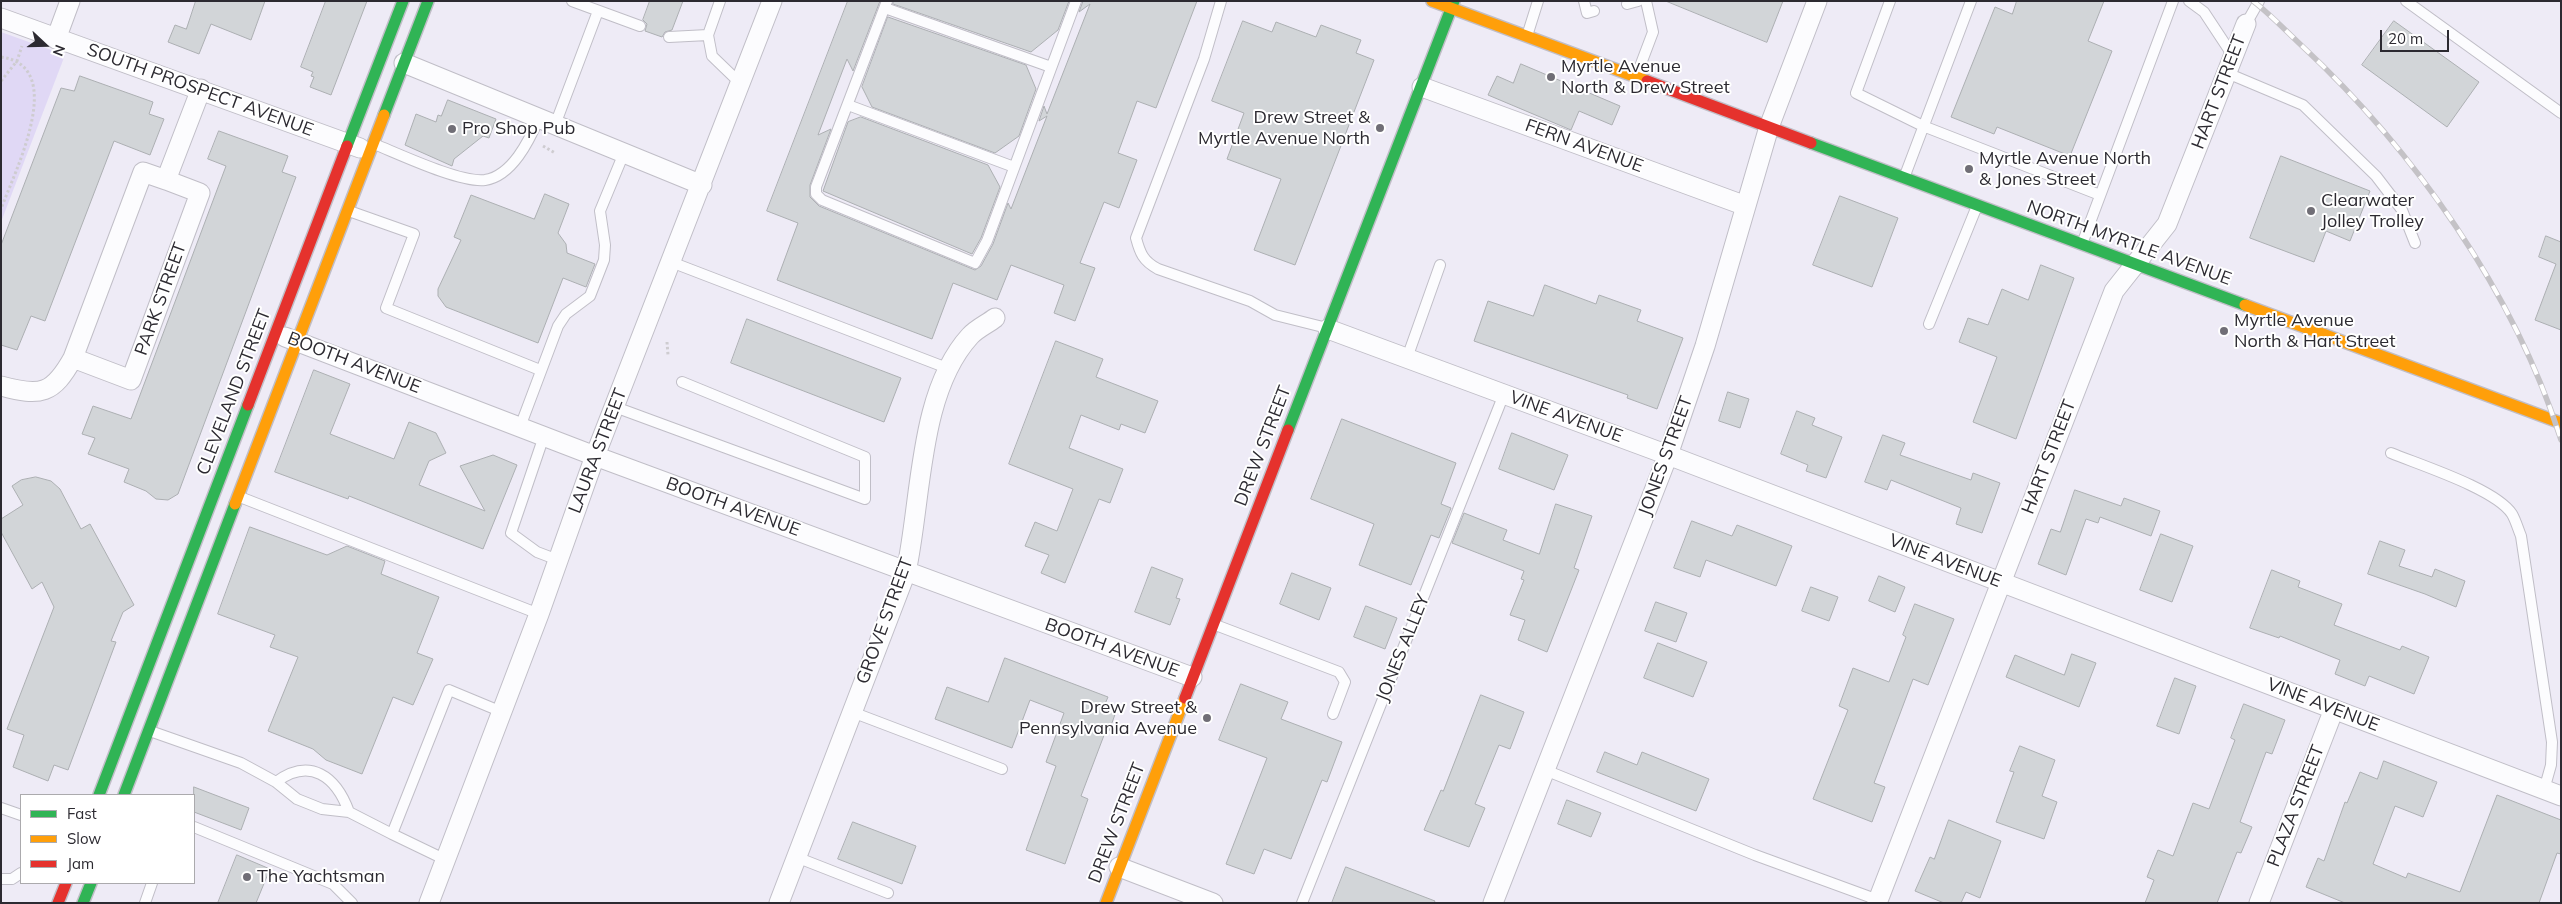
<!DOCTYPE html>
<style>
body{margin:0}
#map{position:relative;width:2562px;height:904px;overflow:hidden;background:#eeebf6;font-family:Mulish,sans-serif}
canvas{display:block}
.frame{position:absolute;inset:0;border:2px solid #2c2a31;pointer-events:none}
.legend{position:absolute;left:20px;top:794px;width:175px;height:90px;box-sizing:border-box;background:#fff;border:1px solid #abaaad;margin:0;padding:6px 9px;list-style:none;font-size:15px;color:#2c2a31}
.legend li{display:flex;align-items:center;gap:10px;height:25px}
.legend b{width:25px;border:1px solid #abaaad}
.north{position:absolute;left:20px;top:20px;width:50px;height:50px;-webkit-text-stroke:4px #fff;paint-order:stroke;rotate:111deg;font-size:14px;font-weight:700;line-height:20px;text-align:center;color:#2c2a31}
.north::after{content:'';display:block;margin:auto;width:18px;height:22px;background:#2c2a31;clip-path:polygon(50% 0,100% 100%,50% 72%,0 100%)}
.scale{position:absolute;left:2380px;top:30px;width:69px;height:22px;box-sizing:border-box;border:2px solid #2c2a31;border-top:0;padding-left:6px;font-size:15px;line-height:18px;white-space:nowrap;color:#2c2a31;-webkit-text-stroke:4px #fff;paint-order:stroke}
</style>
<div id="map">
<canvas width="2562" height="904"></canvas>
<div class="frame"></div>
<ul class="legend">
<li><b style="height:6px;background:#30b455"></b>Fast</li>
<li><b style="height:6px;background:#ff9f0a"></b>Slow</li>
<li><b style="height:6px;background:#e5322d"></b>Jam</li>
</ul>
<div class="north">N</div>
<div class="scale">20 m</div>
</div>
<script>
const ctx = document.querySelector('canvas').getContext('2d');
ctx.lineJoin = 'round';
function fill(path, color) { ctx.fillStyle = color; ctx.fill(path, 'evenodd'); }
function stroke(path, color, width, dash) { ctx.strokeStyle = color; ctx.lineWidth = width; ctx.lineCap = dash ? 'butt' : 'round'; ctx.setLineDash(dash || []); ctx.stroke(path); }
function label(font, color, halo, rows, align = 'center') {
  ctx.font = font + ' Mulish,sans-serif'; ctx.lineWidth = 4; ctx.setLineDash([]); ctx.textBaseline = 'middle'; ctx.strokeStyle = halo; ctx.fillStyle = color; for (const [text, x, y, turn = 0] of rows) {
    ctx.save(); ctx.translate(x, y); ctx.rotate((+turn || 0) * Math.PI / 180); ctx.textAlign = isNaN(turn) ? turn : align; if (halo) ctx.strokeText(text, 0, 0); ctx.fillText(text, 0, 0); ctx.restore();
  }
}
fill(new Path2D(`
 M1 32 65 55 1 222Z`), '#e0d8f5');
const building = new Path2D(`
 M196 1H265L251 40 211 24 199 54 168 42 175 25 186 29Z
 M326 1H367L331 95 310 87 314 77 311 76 313 72 301 67Z
 M650 1H683L672 30 665 32 662 37 645 31 647 24 643 20Z
 M848 1H880L853 71 847 59 818 135 831 129 810 185V197L819 206 975 270 981 266 993 244 1008 203 1011 209 1047 116 1039 121 1044 106 1047 114 1090 4 1079 12 1083 1H1197L1156 108 1137 101 1118 153 1137 160 1119 208 1104 202 1080 263 1095 268 1075 321 1054 313 1064 285 1011 265 997 300 953 283 932 339 777 280 798 223 767 211Z
 M894 1H1069L1058 30 1031 52 893 4Z
 M1666 1H1783L1767 42Z
 M2017 1H2104L2088 41 2112 51 2070 156 1997 127 1994 134 1951 117 1995 7 2012 14Z
 M888 17 1026 65 1036 89 1019 136 995 153 872 107 862 87Z
 M1243 21 1272 32 1276 22 1316 37 1321 25 1361 40 1356 53 1374 60 1295 265 1254 250 1281 179 1227 159 1244 113 1212 101Z
 M2394 21 2479 82 2447 127 2362 65Z
 M1521 64 1620 106 1612 125 1579 111 1571 130 1488 95 1497 76 1513 83Z
 M80 76 153 102 149 114 164 119 150 155 114 141 45 321 31 316 17 350 1 345V245L61 88 74 91Z
 M448 100 496 119 489 138 483 136 454 159 452 166 405 145 416 114 436 122 438 115 441 116Z
 M861 117 988 165 1000 187 981 238 972 254 823 191 848 122Z
 M219 131 288 156 282 172 296 177 178 494 168 500 156 499 146 491 124 482 129 469 88 454 95 438 82 434 93 406 131 419 226 166 208 159Z
 M2281 156 2370 191 2350 241 2326 231 2314 262 2250 238Z
 M545 194 569 204 558 233 566 244 567 253 595 264 586 287 563 278 538 343 446 307 438 296V289L461 240 454 237 471 195 534 219Z
 M1840 196 1898 218 1872 287 1813 265Z
 M2546 236 2561 242V330L2535 320 2556 264 2539 257Z
 M2041 265 2074 278 2016 439 1973 422 1997 357 1959 342 1968 318 1988 325 2002 289 2028 300Z
 M1545 285 1596 304 1599 295 1641 310 1637 321 1683 338 1657 409 1627 398 1628 395 1474 341 1488 301 1533 316Z
 M747 319 901 378 884 422 731 363Z
 M1056 341 1103 359 1096 377 1158 401 1145 433 1121 424 1119 430 1081 415 1069 448 1123 469 1110 503 1099 499 1065 583 1041 573 1049 555 1025 546 1035 522 1057 531 1073 489 1009 464Z
 M314 370 350 384 330 434 394 459 409 422 436 433 446 453 429 461 419 485 485 511 460 466 493 455 517 465 483 549 349 496 348 499 275 472Z
 M1728 392 1749 399 1740 428 1719 421Z
 M1797 411 1815 418 1812 425 1842 437 1826 478 1806 471 1808 465 1781 454Z
 M1342 419 1456 463 1441 504 1451 508 1439 538 1431 535 1411 585 1359 565 1374 524 1311 499Z
 M1512 433 1568 455 1554 490 1499 469Z
 M1883 435 1905 443 1900 455 1971 480 1973 473 2000 483 1982 533 1956 524 1961 508 1891 480 1887 490 1865 482Z
 M36 477 51 481 60 489 81 529 90 524 134 605 123 612 111 641 116 642 68 770 54 765 48 781 13 767 24 735 7 729 54 607 42 582 32 589 1 532V519L23 505 12 486 21 480Z
 M2075 490 2121 506 2124 498 2160 511 2151 536 2100 517 2098 523 2086 519 2066 575 2038 564 2051 529 2060 532Z
 M1556 504 1592 516 1574 568 1579 570 1547 652 1518 640 1525 620 1510 615 1524 580 1521 579 1524 571 1452 543 1464 513 1507 530 1503 540 1539 554Z
 M1692 521 1732 536 1737 525 1792 546 1776 586 1706 560 1700 577 1674 568Z
 M250 527 327 555 347 546 385 561 381 574 439 597 417 653 433 659 413 705 393 697 362 774 326 760 313 749 268 731 298 657 270 647 275 635 218 614Z
 M2161 534 2193 546 2172 602 2140 590Z
 M2380 541 2405 550 2399 566 2432 577 2435 569 2465 581 2456 607 2425 594 2368 574Z
 M1152 567 1183 579 1176 598 1180 599 1170 625 1135 612Z
 M2272 570 2300 581 2298 587 2342 604 2334 625 2400 650 2402 646 2429 657 2414 694 2369 676 2365 686 2335 674 2340 660 2280 636 2279 638 2250 628Z
 M1292 573 1331 588 1319 620 1280 604Z
 M1879 576 1905 587 1895 612 1869 601Z
 M1811 587 1838 597 1829 621 1802 611Z
 M1656 602 1687 613 1676 642 1645 631Z
 M1915 604 1954 619 1928 685 1913 679 1874 783 1885 787 1872 822 1813 799 1848 710 1839 706 1853 668 1889 682 1906 637 1903 635Z
 M1366 606 1397 618 1385 649 1354 637Z
 M1658 643 1707 662 1693 697 1644 678Z
 M2072 654 2096 663 2079 707 2006 677 2015 655 2064 675Z
 M1005 658 1108 697 1105 704 1117 709 1109 731 1106 730 1081 796 1088 799 1065 864 1026 850 1056 766 1046 762 1064 713 1030 700 1012 748 935 719 947 687 988 702Z
 M2175 678 2196 686 2179 734 2157 726Z
 M1241 684 1288 702 1281 719 1342 742 1327 782 1322 780 1291 859 1264 849 1254 874 1226 864 1267 758 1219 740Z
 M1481 695 1524 712 1510 749 1499 745 1475 804 1485 808 1469 847 1424 830 1441 790 1443 791Z
 M2244 704 2285 720 2272 754 2266 752 2240 822 2252 827 2241 853 2237 852 2217 903H2145L2154 880 2147 877 2158 850 2173 856 2193 803 2209 809 2235 740 2231 738Z
 M2020 746 2055 760 2042 796 2057 802 2044 839 1996 822 2014 772 2010 771Z
 M1605 752 1637 765 1642 752 1709 779 1696 811 1597 772Z
 M2384 761 2437 782 2423 817 2395 806 2373 864 2406 878 2408 873 2460 892 2497 795 2561 820V854L2557 853 2539 903H2345L2306 887 2318 858 2324 861 2345 802 2347 803 2360 772 2377 779Z
 M194 787 249 808 241 830 194 812Z
 M1567 800 1601 813 1591 837 1558 824Z
 M1949 820 2001 841 1980 898 1966 892 1961 903H1944L1915 891 1930 857 1934 859Z
 M853 822 916 846 902 884 838 859Z
 M237 855 270 869 256 903H218Z
 M1346 867 1435 901 1434 903H1332Z`);
fill(building, '#d2d5d8');
stroke(building, '#acafb2', 1);
const lane = new Path2D(`
 M572 1 640 26
 M887 1 816 187V194L822 200 975 263 987 241 1076 1
 M1221 1 1204 59 1136 238C1140 253 1143 261 1158 269L1250 301 1275 315 1327 328
 M1584 1 1587 13 1594 11
 M1890 1 1856 93 1923 126 2100 195
 M2189 1 2204 12 2233 56
 M2406 1 2561 113
 M1627 4 1638 1
 M885 8 1051 67
 M2246 24 2259 1
 M708 35 712 56 741 84
 M1527 36 1538 1
 M669 37 708 35 720 1
 M2227 73 2303 105 2376 176 2402 210 2415 243
 M1636 77 1653 32 1646 1
 M848 105 1014 167
 M555 125 598 11
 M374 144C399 154 460 183 485 180 512 176 529 141 539 118
 M1904 178 1971 1
 M349 211 414 234 386 308 540 370
 M2082 244 2173 1
 M671 262 947 368
 M1929 324 1977 206
 M1407 358 1440 265
 M615 407 865 499V457L682 382
 M520 427 558 326 566 314 590 296 604 260 605 245 600 211 624 153
 M544 436 511 533 537 552 558 560
 M2391 453C2420 465 2496 489 2512 514 2516 521 2518 529 2521 536L2552 742 2551 765 2544 790
 M240 497 539 614
 M1213 624 1339 672 1345 682 1333 714
 M852 712 1002 769
 M150 731 241 763 276 782 297 799 322 809 349 812 392 834
 M1545 770 1755 855 1878 900
 M276 782C310 757 336 776 349 812
 M1 808 21 815
 M194 827 333 884 352 903
 M796 857 888 893
 M446 860 392 834 449 690 502 712
 M1 879H12L21 873
 M145 903 152 883
 M1302 903 1504 394`);
const street = new Path2D(`
 M1 18 360 148
 M56 39 70 1
 M404 63 702 185
 M1422 87 1746 206
 M166 180 143 172 73 358 131 380 200 193 166 180 201 89
 M1328 329 1668 455 2561 796
 M285 337 595 456 1192 677
 M1 386C41 397 53 394 73 358
 M1119 867 1213 903
 M429 903 539 614 595 456 772 1
 M779 903 906 572C922 499 918 393 970 336 976 329 987 324 995 318
 M1493 903 1668 455 1705 346 1769 127 1817 1
 M1877 903 2114 291 2167 224 2246 24
 M2259 903 2334 709`);
const fast = new Path2D(`
 M384 115 428 1
 M1811 143 2245 305
 M347 146 403 1
 M1288 430 1454 1
 M99 795 248 405
 M124 795 235 504
 M83 903 91 883`);
const slow = new Path2D(`
 M1432 1 1647 81
 M2245 305 2561 423
 M235 504 384 115
 M1106 903 1185 698`);
const jam = new Path2D(`
 M1647 81 1811 143
 M248 405 347 146
 M1185 698 1288 430
 M58 903 66 883`);
stroke(lane, '#c0bec7', 12);
stroke(street, '#c0bec7', 21);
stroke(fast, '#c0bec7', 14);
stroke(slow, '#c0bec7', 14);
stroke(jam, '#c0bec7', 14);
stroke(new Path2D(`
 M1 57C69 66 14 173 1 209
 M1 81 17 61 22 46
 M543 146 555 153
 M667 342 668 355`), '#ceccd0', 3, [2.5, 2.5]);
stroke(lane, '#fcfcfe', 10);
stroke(street, '#fcfcfe', 19);
stroke(fast, '#30b455', 11);
stroke(slow, '#ff9f0a', 11);
stroke(jam, '#e5322d', 11);
const rail = new Path2D(`
 M2253 1C2270 14 2285 30 2301 45 2413 149 2515 293 2561 440`);
stroke(rail, '#c4c2c6', 5.5);
stroke(rail, '#fff', 4, [11]);
for (const [x, y, r, color] of [
 [1551,77,5,"#706e76"],
 [1380,128,5,"#706e76"],
 [452,129,5,"#706e76"],
 [1969,169,5,"#706e76"],
 [2311,211,5,"#706e76"],
 [2224,331,5,"#706e76"],
 [1207,718,5,"#706e76"],
 [247,877,5,"#706e76"]
]) { const dot = new Path2D(); dot.arc(x, y, r, 0, 2 * Math.PI); ctx.fillStyle = color; ctx.fill(dot); stroke(dot, '#fff', 2); }
label('18px', '#2c2a31', '#fff', [
 ["Myrtle Avenue",1561,67],
 ["North & Drew Street",1561,88],
 ["Drew Street &",1370,118,"right"],
 ["Myrtle Avenue North",1370,139,"right"],
 ["Pro Shop Pub",462,129],
 ["Myrtle Avenue North",1979,159],
 ["& Jones Street",1979,180],
 ["Clearwater",2321,201],
 ["Jolley Trolley",2321,222],
 ["Myrtle Avenue",2234,321],
 ["North & Hart Street",2234,342],
 ["Drew Street &",1197,708,"right"],
 ["Pennsylvania Avenue",1197,729,"right"],
 ["The Yachtsman",257,877]
], 'left');
label('18px', '#2c2a31', '#fff', [
 ["SOUTH PROSPECT AVENUE",200,90,20],
 ["HART STREET",2219,92,-69],
 ["FERN AVENUE",1584,146,20],
 ["NORTH MYRTLE AVENUE",2129,243,20],
 ["PARK STREET",161,299,-70],
 ["BOOTH AVENUE",354,363,21],
 ["CLEVELAND STREET",234,392,-69],
 ["VINE AVENUE",1566,417,20],
 ["DREW STREET",1263,446,-69],
 ["LAURA STREET",598,451,-69],
 ["JONES STREET",1666,456,-70],
 ["HART STREET",2049,457,-69],
 ["BOOTH AVENUE",733,507,20],
 ["VINE AVENUE",1945,561,21],
 ["GROVE STREET",885,621,-70],
 ["BOOTH AVENUE",1112,648,20],
 ["JONES ALLEY",1403,648,-68],
 ["VINE AVENUE",2323,705,21],
 ["PLAZA STREET",2296,806,-69],
 ["DREW STREET",1117,823,-69]
]);
</script>
